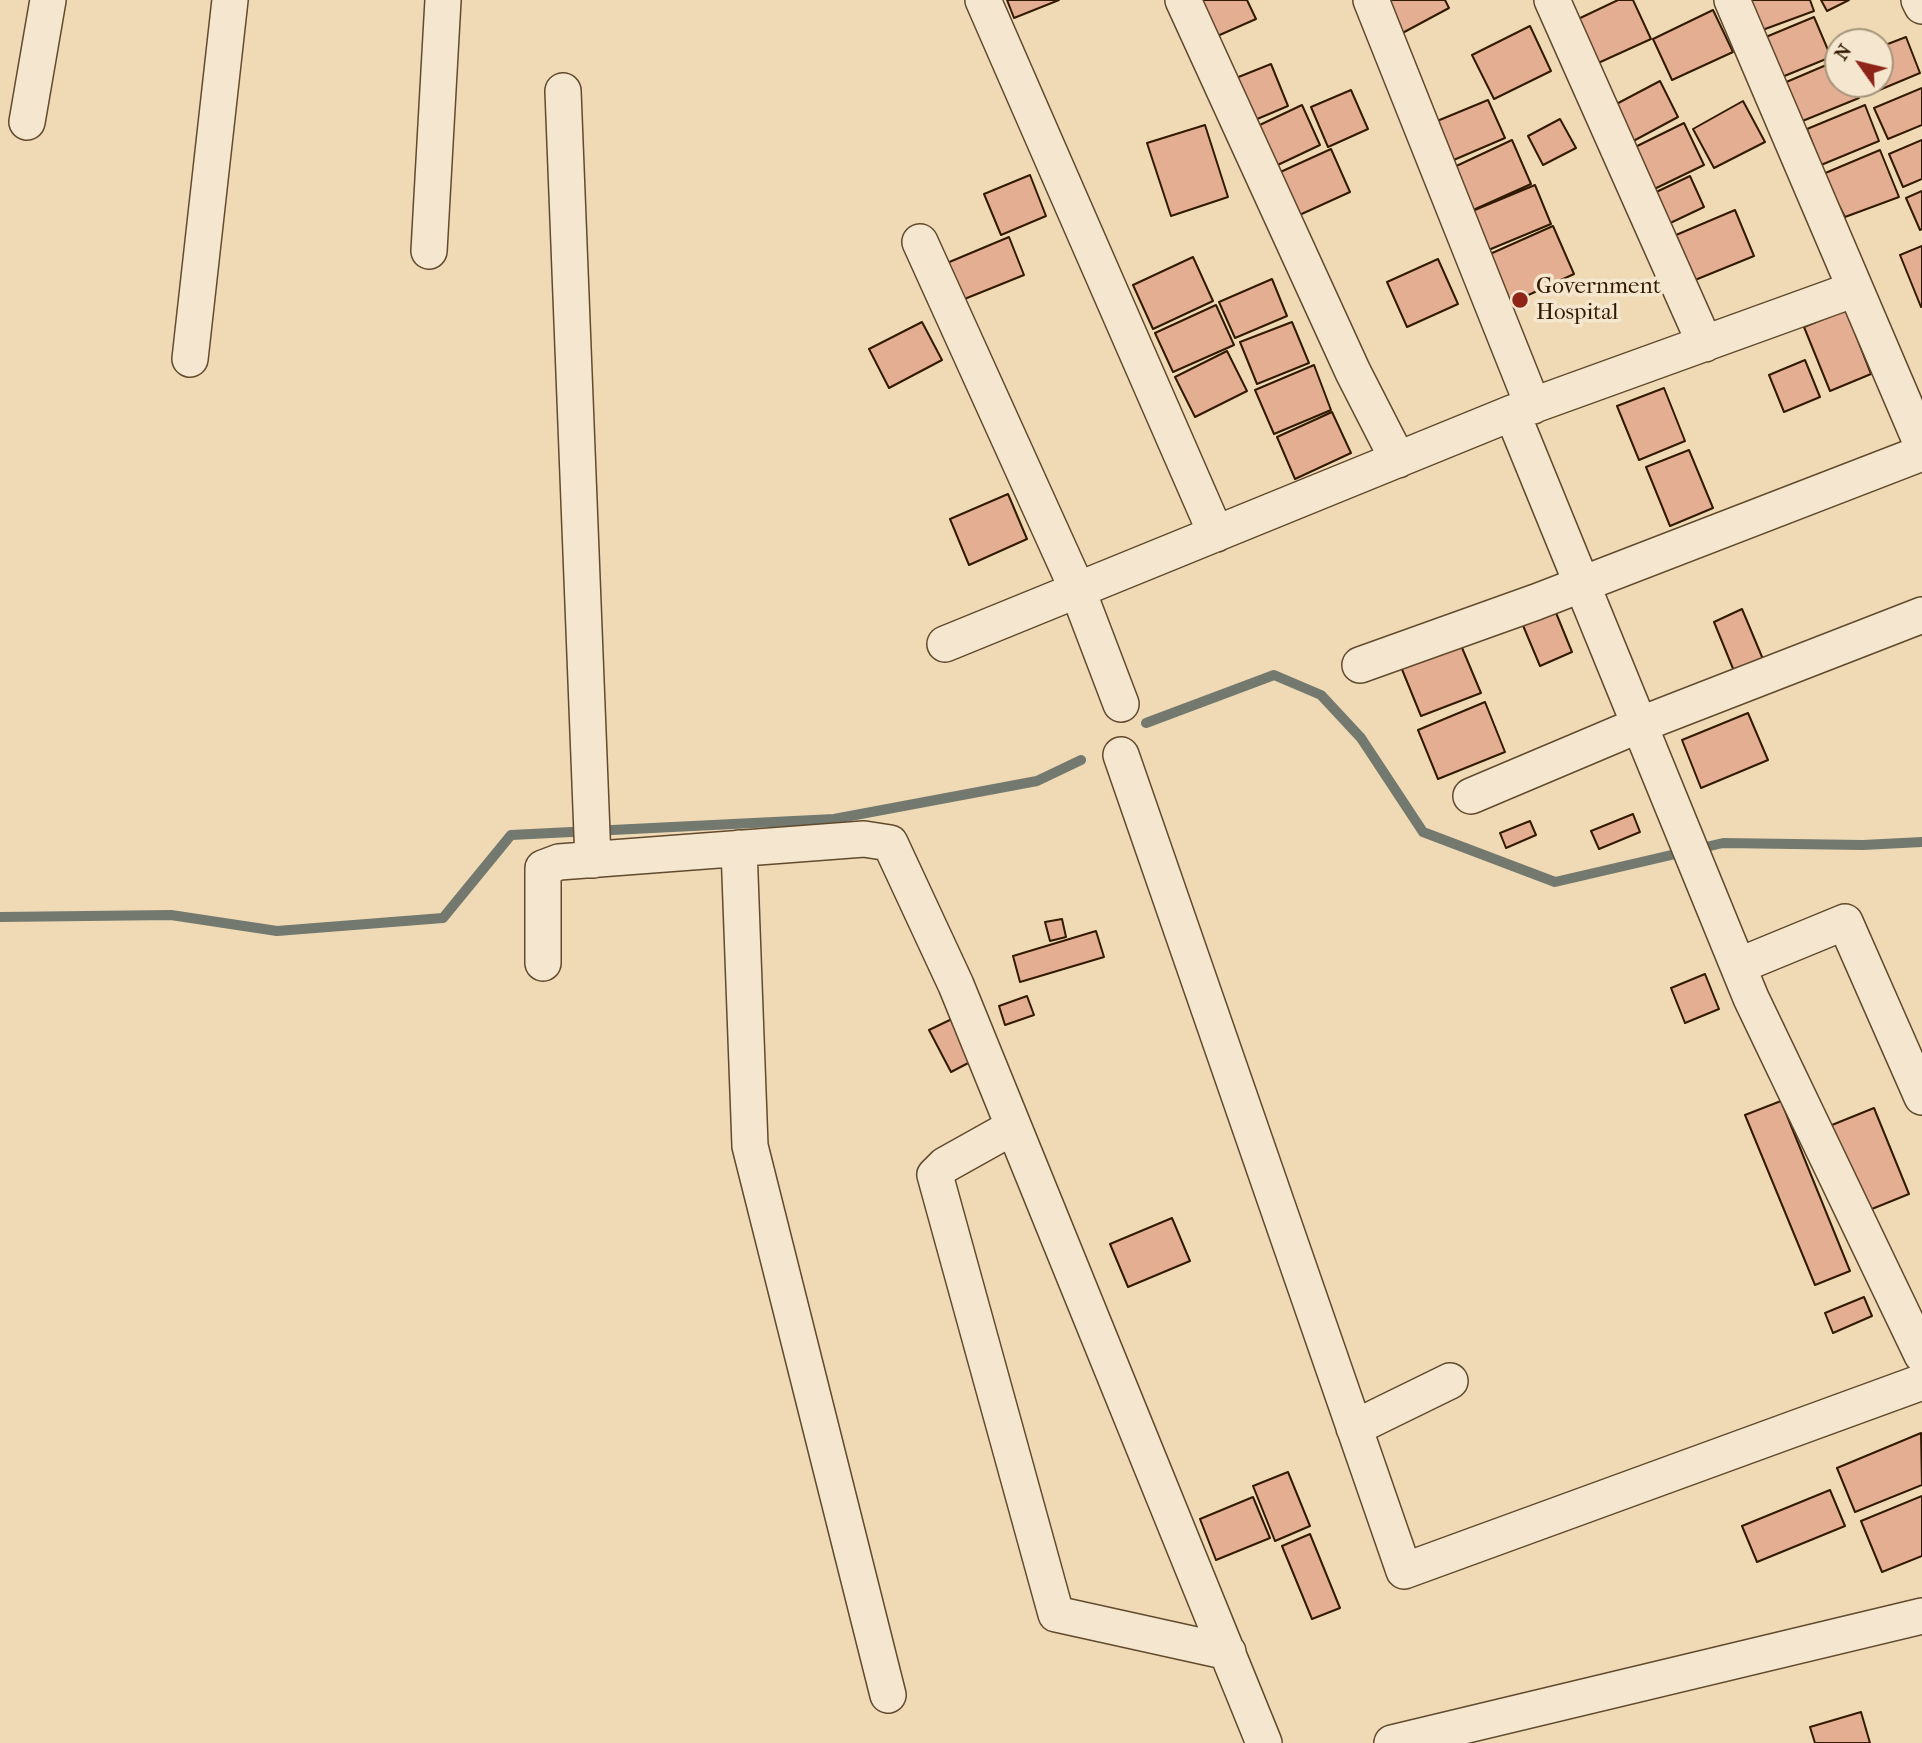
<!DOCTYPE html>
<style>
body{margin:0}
#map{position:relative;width:1922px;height:1743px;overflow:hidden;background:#efdab5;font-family:"IM FELL French Canon",serif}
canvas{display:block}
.north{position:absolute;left:1824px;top:28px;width:70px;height:70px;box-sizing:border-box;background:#f5e7cf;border:2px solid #a7957c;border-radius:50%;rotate:304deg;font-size:19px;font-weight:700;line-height:28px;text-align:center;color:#321a00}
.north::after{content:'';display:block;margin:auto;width:24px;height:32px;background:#8f2418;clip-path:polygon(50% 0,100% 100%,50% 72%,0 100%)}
</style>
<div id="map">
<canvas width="1922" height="1743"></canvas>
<div class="north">N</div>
</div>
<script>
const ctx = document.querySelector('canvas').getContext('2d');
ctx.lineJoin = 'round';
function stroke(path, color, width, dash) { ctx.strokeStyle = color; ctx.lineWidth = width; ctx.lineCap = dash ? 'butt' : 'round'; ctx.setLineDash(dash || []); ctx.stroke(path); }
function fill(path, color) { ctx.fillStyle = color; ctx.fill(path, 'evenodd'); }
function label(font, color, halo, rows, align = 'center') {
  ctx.font = font + ' "IM FELL French Canon",serif'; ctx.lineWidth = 7; ctx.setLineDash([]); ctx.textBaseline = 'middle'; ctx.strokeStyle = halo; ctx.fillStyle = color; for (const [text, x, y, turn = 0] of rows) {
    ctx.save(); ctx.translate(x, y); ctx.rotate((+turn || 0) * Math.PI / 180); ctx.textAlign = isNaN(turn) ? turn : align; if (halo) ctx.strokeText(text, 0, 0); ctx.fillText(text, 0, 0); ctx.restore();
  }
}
stroke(new Path2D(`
 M1146 723 1274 675 1321 695 1361 738 1423 832 1555 882 1723 843 1863 845 1922 842
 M0 917 171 915 277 931 443 918 511 835 834 819 1037 781 1081 760`), '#73796f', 10);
const building = new Path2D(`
 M1007 0H1059L1014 18Z
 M1188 0H1247L1256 19 1206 41Z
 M1376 0H1445L1449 8 1395 37Z
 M1618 0H1633L1651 39 1596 64 1576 20Z
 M1745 0H1810L1814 11 1757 32Z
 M1821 0H1849L1827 11Z
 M1713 10 1733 52 1672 80 1653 39Z
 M1814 17 1831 57 1777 79 1761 39Z
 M1530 26 1551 71 1494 99 1472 55Z
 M1906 37 1920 73 1865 96 1860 84H1880V47Z
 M1838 60V84H1853L1859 98 1800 122 1784 83Z
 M1271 64 1288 106 1243 125 1226 82Z
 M1660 81 1678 117 1624 146 1605 110Z
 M1922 88V125L1888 139 1874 108Z
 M1351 90 1368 129 1328 147 1311 107Z
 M1488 100 1505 138 1442 165 1425 126Z
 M1743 101 1765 142 1714 168 1693 129Z
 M1302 105 1320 145 1265 171 1247 131Z
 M1865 105 1879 141 1821 165 1807 129Z
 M1560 119 1576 148 1543 165 1528 136Z
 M1684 123 1704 165 1646 193 1627 151Z
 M1205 125 1228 197 1171 216 1147 143Z
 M1512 140 1531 184 1471 211 1452 168Z
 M1922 140V179L1903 187 1889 154Z
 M1331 149 1350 192 1284 222 1265 179Z
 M1880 150 1899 197 1845 217 1823 174Z
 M1030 175 1046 216 1001 235 984 194Z
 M1690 176 1704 207 1666 225 1652 194Z
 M1535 185 1551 224 1486 251 1470 212Z
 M1922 191V229L1920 230 1906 198Z
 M1735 210 1754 256 1695 280 1676 235Z
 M1553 226 1574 274 1511 303 1490 254Z
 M1009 237 1024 275 962 300 947 263Z
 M1922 246V307H1921L1900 255Z
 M1193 257 1213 301 1153 329 1133 285Z
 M1438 259 1458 304 1407 327 1387 282Z
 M1272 279 1287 316 1235 338 1219 302Z
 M1216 305 1234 345 1173 372 1155 333Z
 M1846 310 1871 374 1830 391 1804 327Z
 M922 322 942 360 889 388 869 349Z
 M1292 322 1309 363 1257 384 1240 342Z
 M1227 351 1247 391 1195 417 1175 377Z
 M1805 360 1820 397 1784 412 1769 375Z
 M1314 365 1331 410 1274 434 1255 390Z
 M1664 388 1685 441 1639 460 1617 406Z
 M1332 412 1351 453 1295 479 1277 437Z
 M1689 450 1713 508 1670 526 1646 467Z
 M1008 494 1027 539 969 565 950 519Z
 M1552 603 1572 652 1540 666 1519 616Z
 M1742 609 1765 664 1736 676 1714 622Z
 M1460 643 1481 693 1421 716 1401 667Z
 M1485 702 1505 752 1438 779 1418 730Z
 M1748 713 1768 760 1701 788 1682 740Z
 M1633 814 1640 832 1599 849 1591 831Z
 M1530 821 1536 835 1506 848 1500 833Z
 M1062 919 1066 937 1050 941 1045 922Z
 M1096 931 1104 957 1020 982 1013 956Z
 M1705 974 1719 1009 1685 1023 1671 988Z
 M1027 996 1034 1015 1005 1025 999 1006Z
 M954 1018 974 1060 951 1072 929 1030Z
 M1781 1101 1850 1271 1815 1285 1745 1115Z
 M1874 1108 1909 1194 1857 1215 1822 1129Z
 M1172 1218 1190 1261 1128 1287 1110 1244Z
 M1864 1297 1872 1316 1833 1333 1825 1313Z
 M1921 1433 1922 1485 1855 1512 1837 1468Z
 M1288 1472 1310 1526 1275 1541 1253 1486Z
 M1830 1490 1845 1526 1757 1562 1742 1526Z
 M1922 1496V1556L1882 1572 1861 1521Z
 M1253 1497 1270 1538 1216 1560 1200 1519Z
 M1310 1534 1340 1608 1312 1619 1282 1546Z
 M1861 1712 1870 1743H1815L1810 1727Z`);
fill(building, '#e4ae93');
stroke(building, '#321a00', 2);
const minor = new Path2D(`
 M983 0 1216 534
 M1183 0 1353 372 1398 460
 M1371 0 1533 406
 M1552 0 1705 344
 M1732 0 1922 445
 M1919 0 1922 6
 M563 91 593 860
 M27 122 48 0
 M920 242 1078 591 1121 704
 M429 251 443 0
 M190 359 230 0
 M1512 413 1855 289
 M945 644 1512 413 1751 998 1922 1355
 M1360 665 1536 602 1922 453
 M1121 755 1404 1571 1922 1382
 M1471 796 1639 725 1922 615
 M739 848 750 1146 888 1695
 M543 963V868L559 862 864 839 890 843 956 985 1264 1743
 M1738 966 1845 922 1922 1097
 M1013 1127 945 1165 935 1175 1056 1614 1228 1652
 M1354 1428 1450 1381
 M1392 1743 1922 1616`);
stroke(minor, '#614a2d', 38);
stroke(minor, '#f5e7cf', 35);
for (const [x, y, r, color] of [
 [1520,300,9,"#8f2418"]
]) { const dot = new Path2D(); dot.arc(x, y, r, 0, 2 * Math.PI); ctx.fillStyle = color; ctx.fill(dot); stroke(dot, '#f5e7cf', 2.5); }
label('23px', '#321a00', '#f5e7cf', [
 ["Government",1536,287],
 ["Hospital",1536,313]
], 'left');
</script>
